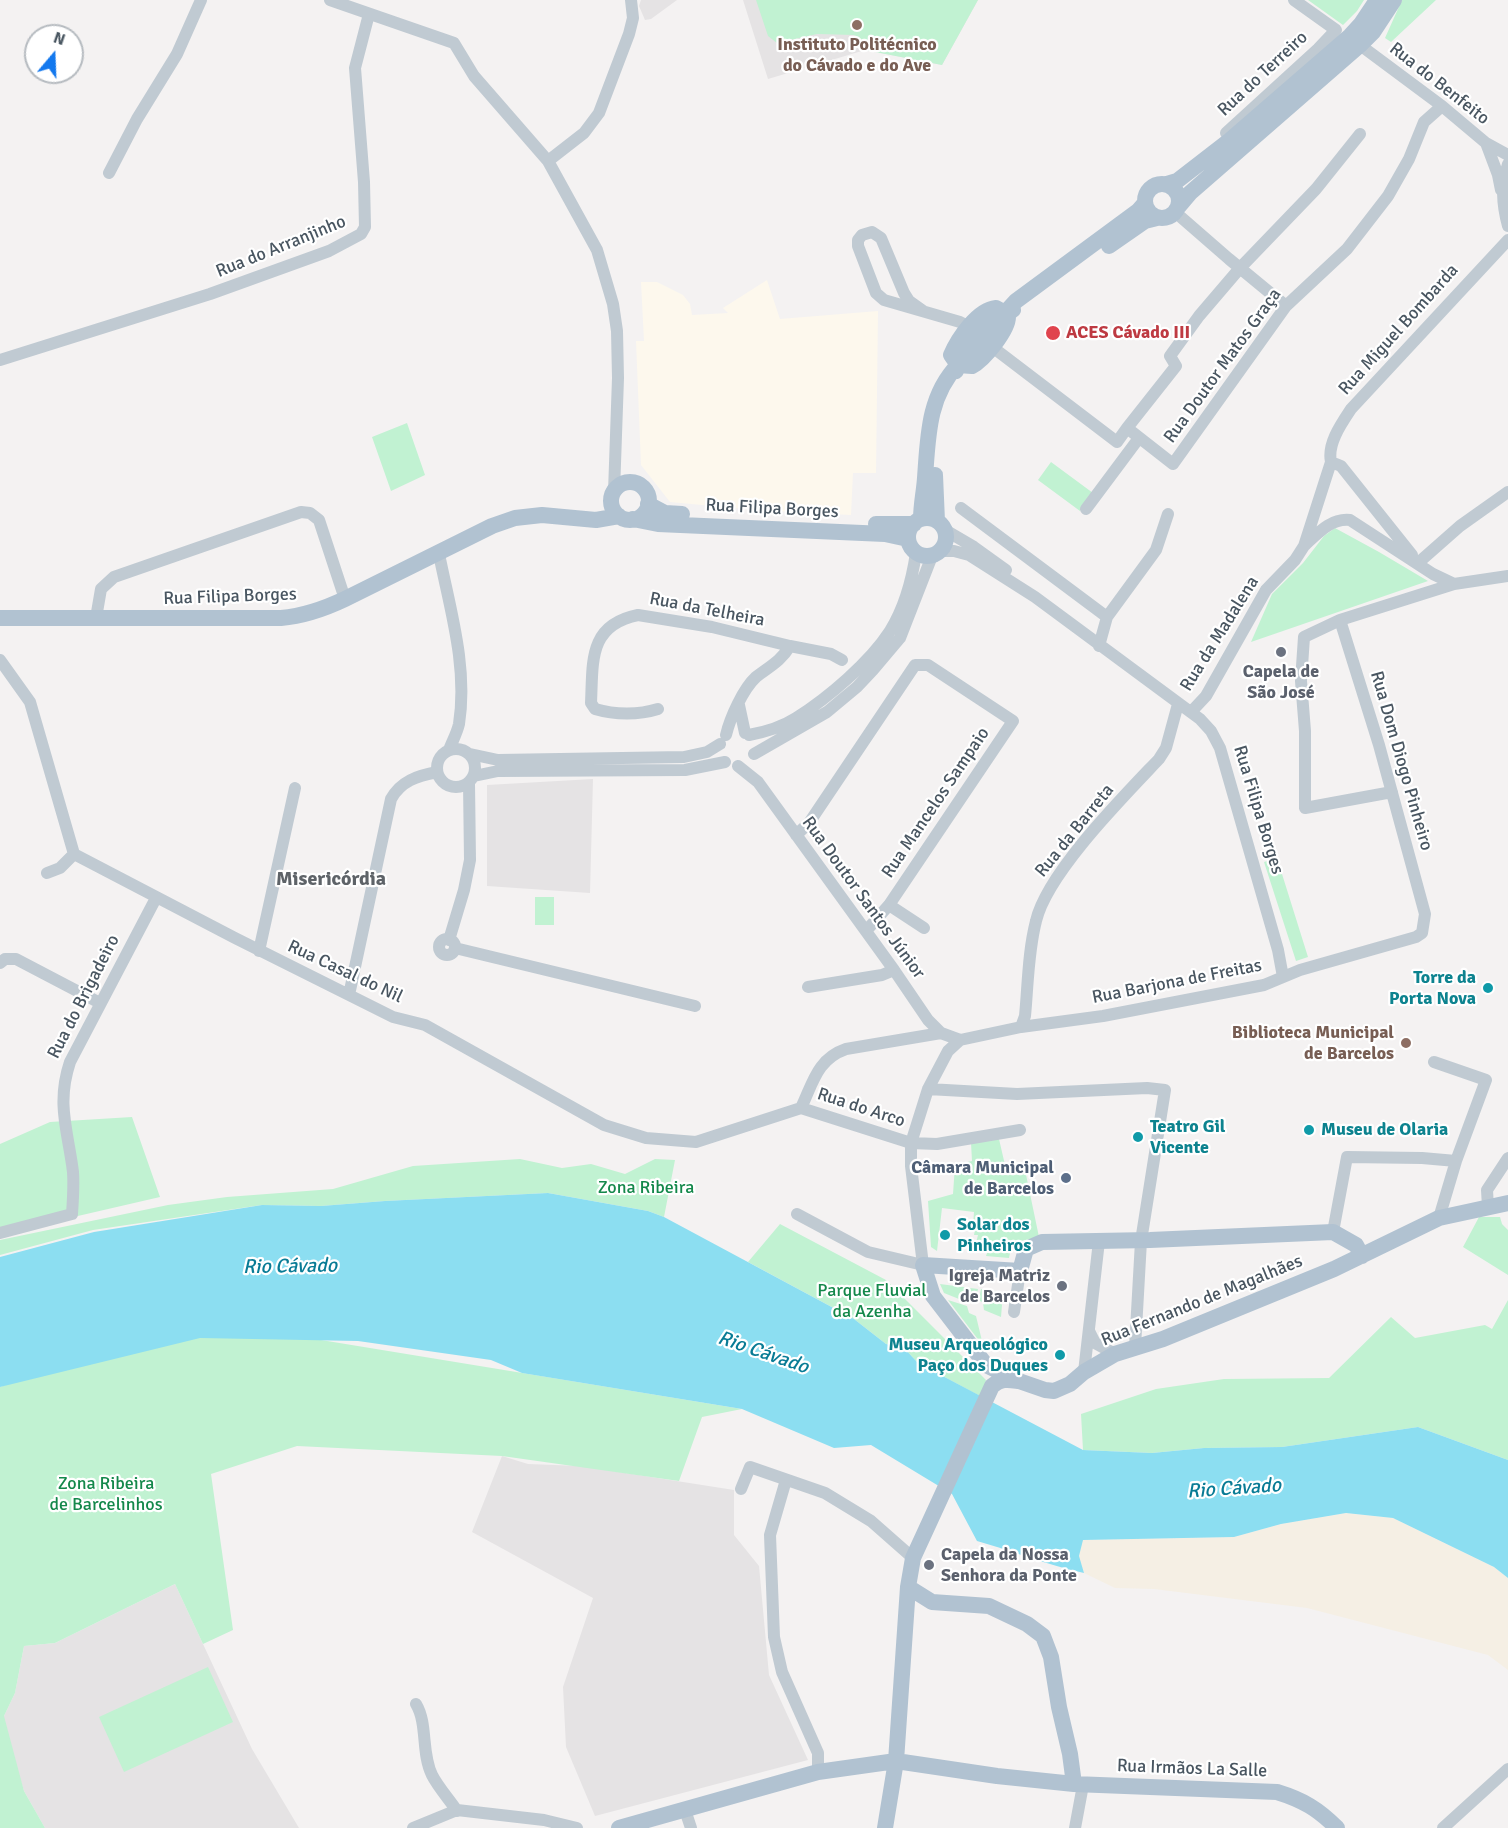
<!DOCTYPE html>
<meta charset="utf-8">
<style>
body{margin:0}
#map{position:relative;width:1508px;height:1828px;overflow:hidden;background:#f4f2f2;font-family:Signika,sans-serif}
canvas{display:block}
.north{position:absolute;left:24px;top:24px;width:60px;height:60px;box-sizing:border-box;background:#fff;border:2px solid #b6bbc0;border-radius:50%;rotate:19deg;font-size:16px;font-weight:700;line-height:24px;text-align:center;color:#495661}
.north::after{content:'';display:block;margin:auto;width:21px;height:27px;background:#1378ee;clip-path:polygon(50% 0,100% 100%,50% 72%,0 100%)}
</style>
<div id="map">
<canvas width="1508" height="1828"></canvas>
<div class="north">N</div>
</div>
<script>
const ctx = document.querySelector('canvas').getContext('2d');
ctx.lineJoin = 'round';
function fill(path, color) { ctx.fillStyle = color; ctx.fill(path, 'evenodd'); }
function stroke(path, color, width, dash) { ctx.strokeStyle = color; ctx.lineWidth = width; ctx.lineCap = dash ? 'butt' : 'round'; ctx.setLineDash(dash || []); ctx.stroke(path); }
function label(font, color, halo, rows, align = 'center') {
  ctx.font = font + ' Signika,sans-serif'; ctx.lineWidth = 4.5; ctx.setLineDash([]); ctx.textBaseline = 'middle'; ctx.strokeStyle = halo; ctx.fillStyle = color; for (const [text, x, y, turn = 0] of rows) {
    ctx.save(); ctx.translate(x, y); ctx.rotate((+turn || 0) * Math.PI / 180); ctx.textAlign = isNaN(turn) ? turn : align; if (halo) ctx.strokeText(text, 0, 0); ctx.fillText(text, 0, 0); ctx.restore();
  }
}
fill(new Path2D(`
 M767 280 780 319 878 311 876 473H853L851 515 756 510 670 502 641 465 636 341H644L641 282H657L683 295 690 304 692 315 728 313 723 308Z`), '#fdf8ed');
fill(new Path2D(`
 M641 0H677L651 19 645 20 639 6Z
 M743 0H978L942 65 865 50 768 79Z
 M593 779 590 893 487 886V785Z
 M502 1456 528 1464 581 1466 734 1490V1535L759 1566 769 1675 808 1760 595 1816 566 1747 563 1687 593 1598 472 1532Z
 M175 1584 252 1749 299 1828H45L24 1791 3 1725 4 1716 15 1693 24 1646 55 1643Z`), '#e5e3e4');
fill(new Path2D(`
 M756 0H978L942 65 865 50 854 35 817 34 777 43 768 36Z
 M1308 0H1364L1357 11 1343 25Z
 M1402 0H1436L1391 42 1385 38Z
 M407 423 425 475 391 491 372 437Z
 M1051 462 1093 493 1080 511 1038 480Z
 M1335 528 1379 552 1428 581 1251 642 1272 594 1303 563 1324 536Z
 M1277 858 1308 957 1296 961 1264 862Z
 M535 897H554V925H535Z
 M132 1117 160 1197 0 1234V1144L50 1122Z
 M999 1139 1005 1165H1024L1039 1237 1012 1243 1009 1258 986 1256 989 1247 976 1243 978 1235H974L976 1225H973L974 1212 942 1208 937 1251 931 1247 928 1201 953 1194 955 1165 972 1161 971 1143Z
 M520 1159 562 1168 591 1164 625 1174 655 1159 675 1160 664 1217 648 1211 548 1193 385 1201 321 1206 262 1205 93 1230 0 1255V1240L168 1205 227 1197 333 1189 413 1166Z
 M1479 1217H1500L1502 1224 1508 1230V1275L1463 1247Z
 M780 1224 886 1280 986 1380 982 1397 918 1363 904 1348 886 1344 854 1319 748 1262Z
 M940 1284 978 1289 976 1298 969 1303 944 1293Z
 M981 1289 1003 1293 1001 1317 984 1310 983 1303 979 1300Z
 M948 1300 967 1306 969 1313 976 1316 982 1341 977 1338Z
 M1508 1300V1460L1418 1427 1282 1447 1204 1448 1152 1453 1083 1450 1081 1414 1156 1389 1224 1379 1329 1378 1391 1317 1415 1338 1485 1325 1492 1329Z
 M193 1319 742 1409 702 1417 679 1481 502 1456 297 1446 211 1474 233 1630 203 1644 175 1584 55 1643 24 1646 15 1693 4 1716 24 1791 45 1828H0V1387Z
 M208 1667 233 1722 124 1772 99 1717Z`), '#c1f2d2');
fill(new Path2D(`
 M1346 1513 1393 1518 1494 1567 1508 1578V1670L1488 1655 1307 1608 1154 1589 1115 1588 1084 1573 1079 1557 1082 1540 1234 1537 1281 1524Z`), '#f5efe4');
fill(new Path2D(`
 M548 1193 648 1211 664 1217 854 1319 886 1344 904 1348 918 1363 1083 1450 1152 1453 1204 1448 1282 1447 1418 1427 1508 1460V1578L1494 1567 1393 1518 1346 1513 1281 1524 1234 1537 1083 1540 1079 1556 1084 1573C1047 1565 1013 1551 977 1541L952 1494 871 1445 834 1448 742 1409 522 1373 491 1360 358 1341 200 1338 0 1387V1257L94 1232 262 1205 321 1206 385 1201Z`), '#8cdef1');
stroke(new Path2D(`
 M330 0 454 43 474 76 548 161 597 250 613 304 617 331 618 378 614 492
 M1360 45 1442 106 1486 143 1498 175 1501 190
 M1226 133 1318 49 1336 30 1294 0
 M1486 143 1508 155
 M548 161 584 133 599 113 629 34 633 18 631 0
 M1508 164C1501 186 1502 204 1508 226
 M109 173 137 119 177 54 201 0
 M1175 212 1229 259 1286 306
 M923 311 909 301 904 293 881 238 872 232 862 235 858 240V246L876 293 884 300 960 322 970 327
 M991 346 1117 442 1127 428 1173 464 1286 306 1347 249 1388 196 1409 159 1424 122 1442 106
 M0 360 210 294 329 251 361 234 365 227 364 182 355 68 369 14
 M1127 428 1176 366 1170 356 1199 316 1240 268 1316 189 1360 134
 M1331 462 1341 466 1412 555
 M961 508 1107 617
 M1086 509 1139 438
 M945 530 974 547 1006 570
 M1305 545C1318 533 1331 518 1350 520L1433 574 1454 584
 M941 551H954L969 555 1035 597 1200 719 1211 731 1220 748 1278 950 1283 977
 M439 554C450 609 468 667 459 724 457 733 452 742 449 750
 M1418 563 1460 526 1508 492
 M96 618 101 589 114 577 301 512 310 513 319 520 345 599
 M1099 646 1107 617 1156 550 1168 514
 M0 660 30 702 74 854 235 938 393 1017 425 1025 604 1125 646 1138 696 1142 801 1108
 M739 705 745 733
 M658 709C639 715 615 715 595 709L591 703C593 662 588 625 638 615L712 627 790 646 831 654 842 660
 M1191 712 1206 696 1266 590 1295 560 1304 546 1331 462C1327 444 1341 424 1351 409L1508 240
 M726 735C730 718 743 689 756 677 770 666 780 662 790 646
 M749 735C765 732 782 727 796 718 828 698 870 662 890 631 905 607 912 580 916 553
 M437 768a19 19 0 1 1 38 0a19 19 0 1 1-38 0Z
 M470 754 498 760 684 757 707 752 720 744
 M754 754 827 712 857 687 873 670 900 638 932 556
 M738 766 758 782 894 970 928 1020 941 1033 960 1040 1021 1027 1103 1016 1264 985 1300 970 1416 937 1422 933 1425 914 1379 745 1340 620
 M474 776 498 771 685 770 725 762
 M1392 792 1305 808V731L1301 681 1304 637 1340 620 1454 584 1508 576
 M796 835 809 823 915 665H928L1013 721 889 905 866 931
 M47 873 60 868 74 854
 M889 905 924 928
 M439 947a8 8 0 1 1 16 0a8 8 0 1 1-16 0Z
 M449 940 464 890 470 860 469 783
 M455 948 695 1006
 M259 951 295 788
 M0 963 5 959H16L100 1003
 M808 987 882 975 894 970
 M349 995 391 799C401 781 417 776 437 772
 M1021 1027 1025 1016C1028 985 1028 952 1036 921 1047 873 1125 795 1159 759L1166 748 1178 704
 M1434 1062 1486 1080 1456 1161 1439 1218
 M928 1089 1017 1094 1147 1088 1165 1090 1141 1241 1135 1347
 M801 1108 911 1143 937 1144 1020 1130
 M801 1108C813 1083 817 1059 846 1049L941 1033
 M1488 1207 1487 1190 1508 1158
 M797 1214 868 1252 923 1265 911 1166V1143L928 1089 948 1051 960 1040
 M1333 1232 1347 1157 1422 1158 1456 1161
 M0 1233 72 1214C73 1200 74 1186 73 1172 68 1131 56 1104 70 1062L156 898
 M1014 1312 1020 1271
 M1089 1331 1095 1343 1115 1354
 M1084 1372 1099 1241
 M786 1480 770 1535 774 1637 782 1672 818 1753V1772
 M741 1489 750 1467 825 1493 871 1521 913 1558
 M416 1704C428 1724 421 1753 432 1775 438 1787 449 1799 457 1811
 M685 1810 691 1828
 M413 1828 457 1810 544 1820 577 1828
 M1075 1828 1083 1785
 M1443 1828 1508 1769`), '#c0cad2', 12);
stroke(new Path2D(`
 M1145 201a17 17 0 1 1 34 0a17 17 0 1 1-34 0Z
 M1167 184 1177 181 1230 140 1350 36 1361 24 1377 0
 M1179 206 1190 193 1360 45 1373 32 1394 0
 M1109 246 1145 221 1157 218
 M958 365C974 345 989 321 1013 310
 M956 371 958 365 972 366C984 360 1008 330 1008 317L1005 313
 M935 475 937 521
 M611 501a19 19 0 1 1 38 0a19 19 0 1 1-38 0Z
 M648 504 665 513 682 514
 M908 537a19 19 0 1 1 38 0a19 19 0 1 1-38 0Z
 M633 519 658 524 885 534 908 539
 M921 519C921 505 924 492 925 478 928 437 928 396 958 365L951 355C958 339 977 310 996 308L1005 313 1016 301 1138 211 1145 203
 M876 524H914
 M0 618H281C304 616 324 609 345 599L492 526 515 518 542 515 596 520 619 516
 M1362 1256 1356 1245 1333 1232 1150 1240 1042 1242 1026 1249 1020 1271 923 1265 933 1296 986 1365 1019 1381 1045 1390 1054 1391 1070 1384 1084 1372 1115 1354 1163 1339 1334 1269 1439 1218 1508 1203
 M908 1587 932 1602 989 1606 1027 1624 1043 1636 1051 1657 1059 1707 1070 1754 1074 1784
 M619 1828 818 1772 896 1761 997 1776 1074 1784 1277 1792C1303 1800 1318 1809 1337 1828
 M885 1828 896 1761 908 1587 913 1558 992 1386C1001 1379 1006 1379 1017 1381`), '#b1c2d1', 16);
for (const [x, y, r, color] of [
 [857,25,6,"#8d6e63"],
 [1053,333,8,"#e0444e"],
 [1281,652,6,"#6b7280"],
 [1488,988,6,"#0f9aa8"],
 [1406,1043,6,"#8d6e63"],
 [1309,1130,6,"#0f9aa8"],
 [1138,1137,6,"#0f9aa8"],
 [1066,1178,6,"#5c6f8a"],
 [945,1235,6,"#0f9aa8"],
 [1062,1286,6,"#6b7280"],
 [1060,1355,6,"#0f9aa8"],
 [929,1565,6,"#6b7280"]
]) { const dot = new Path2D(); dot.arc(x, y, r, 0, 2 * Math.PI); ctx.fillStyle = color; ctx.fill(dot); stroke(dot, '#fff', 2); }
label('bold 18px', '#785e54', '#fff', [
 ["Instituto Politécnico",857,45],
 ["do Cávado e do Ave",857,66],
 ["Biblioteca Municipal",1394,1033,"right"],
 ["de Barcelos",1394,1054,"right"]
]);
label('18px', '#495661', '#fff', [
 ["Rua do Terreiro",1263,74,-43],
 ["Rua do Benfeito",1439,84,38],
 ["Rua do Arranjinho",281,247,-22],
 ["Rua Miguel Bombarda",1399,330,-48],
 ["Rua Doutor Matos Graça",1223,366,-54],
 ["Rua Filipa Borges",772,509,3],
 ["Rua Filipa Borges",230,597,-2],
 ["Rua da Telheira",707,610,11],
 ["Rua da Madalena",1220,634,-58],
 ["Rua Dom Diogo Pinheiro",1401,761,74],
 ["Rua Mancelos Sampaio",936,803,-56],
 ["Rua Filipa Borges",1258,810,73],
 ["Rua da Barreta",1075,831,-51],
 ["Rua Doutor Santos Júnior",863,898,54],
 ["Rua Casal do Nil",345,972,25],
 ["Rua Barjona de Freitas",1177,982,-11],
 ["Rua do Brigadeiro",84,997,-63],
 ["Rua do Arco",861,1108,18],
 ["Rua Fernando de Magalhães",1202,1301,-22],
 ["Rua Irmãos La Salle",1192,1769,2]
]);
label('bold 18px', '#be3a42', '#fff', [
 ["ACES Cávado III",1066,333]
], 'left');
label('bold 18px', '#5b616d', '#fff', [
 ["Capela de",1281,672],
 ["São José",1281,693],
 ["Igreja Matriz",1050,1276,"right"],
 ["de Barcelos",1050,1297,"right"],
 ["Capela da Nossa",941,1555,"left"],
 ["Senhora da Ponte",941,1576,"left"]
]);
label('bold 18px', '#0d838f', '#fff', [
 ["Torre da",1476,978,"right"],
 ["Porta Nova",1476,999,"right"],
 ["Teatro Gil",1150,1127],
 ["Vicente",1150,1148],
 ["Museu de Olaria",1321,1130],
 ["Solar dos",957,1225],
 ["Pinheiros",957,1246],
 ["Museu Arqueológico",1048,1345,"right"],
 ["Paço dos Duques",1048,1366,"right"]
], 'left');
label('bold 18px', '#4e5e75', '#fff', [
 ["Câmara Municipal",1054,1168],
 ["de Barcelos",1054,1189]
], 'right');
label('18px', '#14884b', '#fff', [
 ["Zona Ribeira",646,1188],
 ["Parque Fluvial",872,1291],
 ["da Azenha",872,1312],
 ["Zona Ribeira",106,1484],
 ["de Barcelinhos",106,1505]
]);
label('bold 20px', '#5e6368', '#fff', [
 ["Misericórdia",331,880]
]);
label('italic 20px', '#087b95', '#fff', [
 ["Rio Cávado",290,1267,-1],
 ["Rio Cávado",763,1353,19],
 ["Rio Cávado",1234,1489,-4]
]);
</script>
